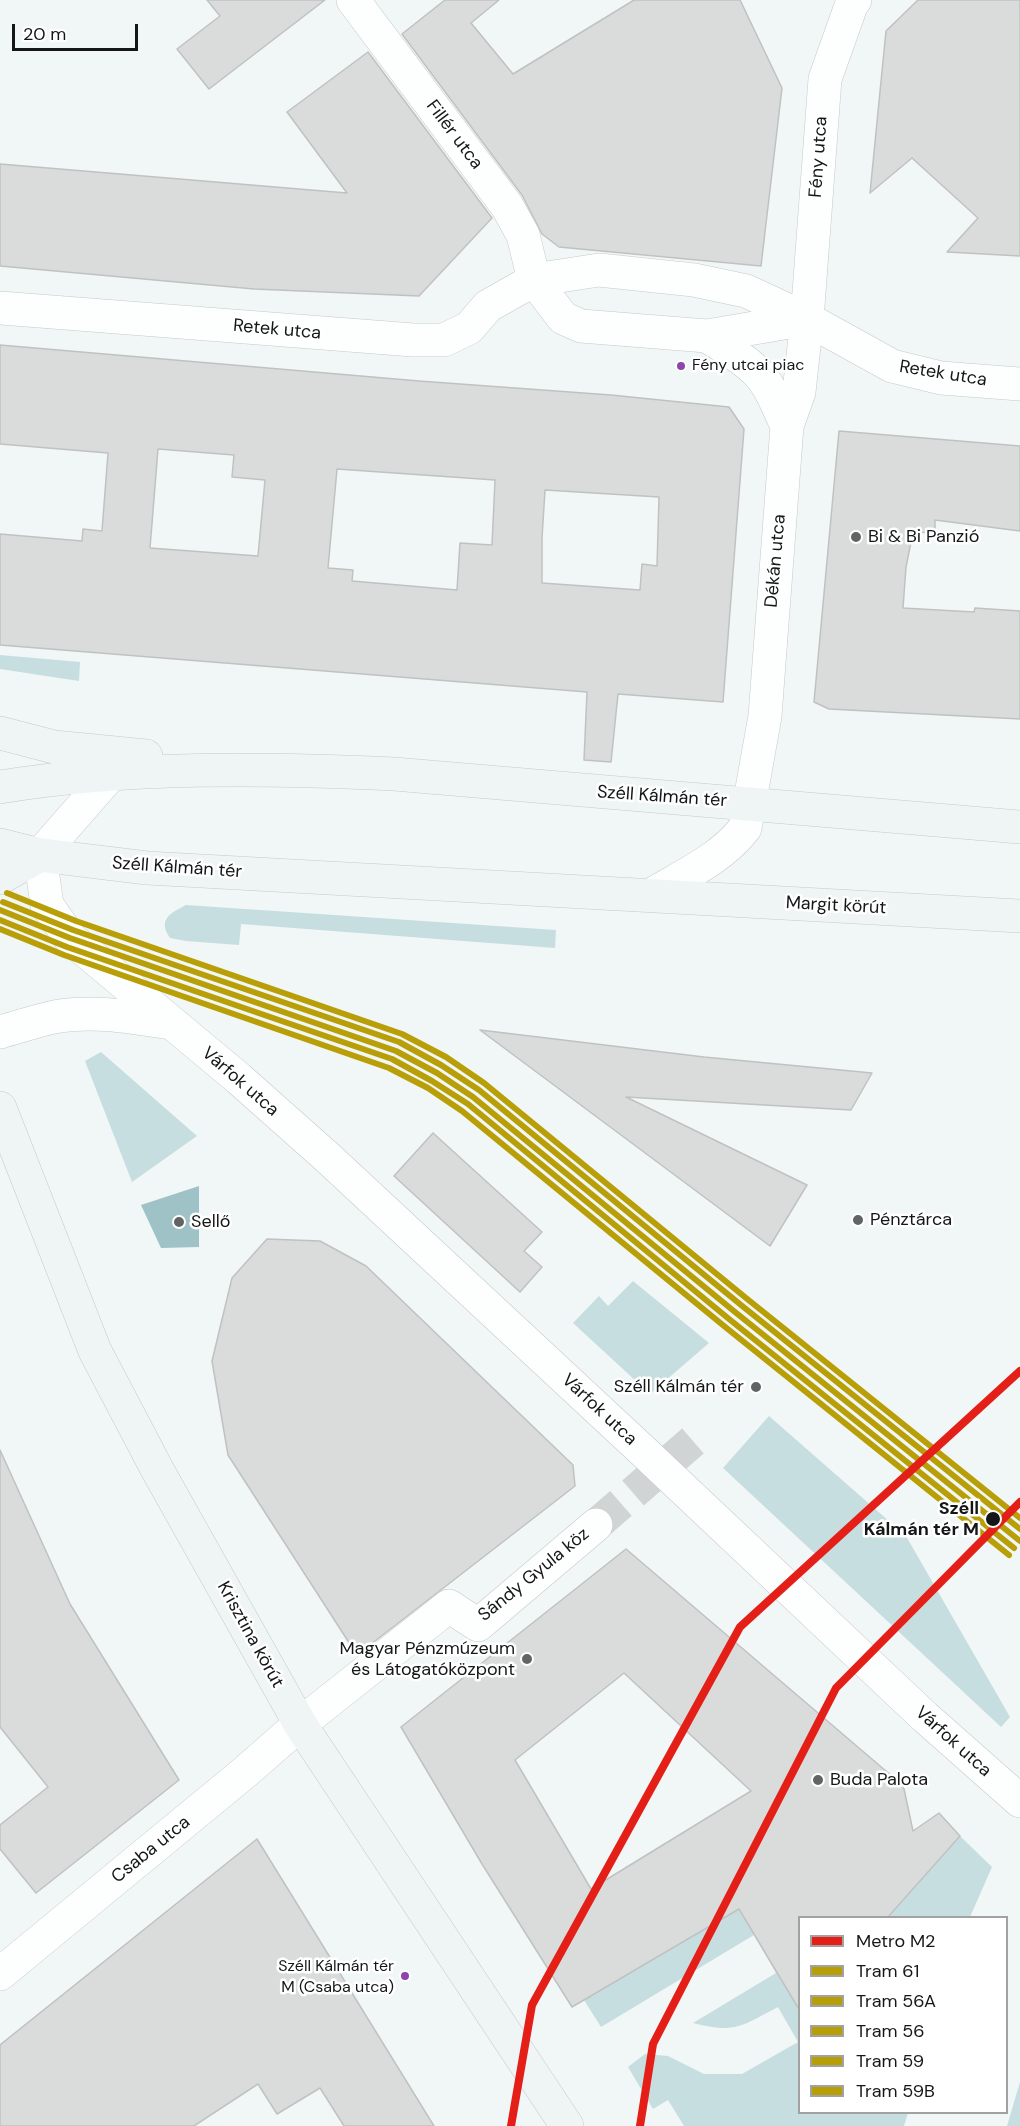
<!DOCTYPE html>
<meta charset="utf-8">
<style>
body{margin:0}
#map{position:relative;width:1020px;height:2126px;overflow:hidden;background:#f1f6f6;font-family:"DM Sans",sans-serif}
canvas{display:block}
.legend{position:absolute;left:798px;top:1916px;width:210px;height:198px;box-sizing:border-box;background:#fff;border:2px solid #a1a2a2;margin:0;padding:8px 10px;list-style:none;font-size:18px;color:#141617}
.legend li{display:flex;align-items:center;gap:12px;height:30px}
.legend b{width:30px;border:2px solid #a1a2a2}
.scale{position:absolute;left:12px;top:24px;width:126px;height:27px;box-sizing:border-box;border:3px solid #141617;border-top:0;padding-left:8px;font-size:18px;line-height:21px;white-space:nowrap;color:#141617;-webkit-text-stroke:4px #fff;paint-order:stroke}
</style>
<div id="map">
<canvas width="1020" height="2126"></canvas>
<ul class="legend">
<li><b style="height:8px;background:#e41f18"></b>Metro M2</li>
<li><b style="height:8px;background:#b89e07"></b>Tram 61</li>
<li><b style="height:8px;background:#b89e07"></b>Tram 56A</li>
<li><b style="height:8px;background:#b89e07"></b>Tram 56</li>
<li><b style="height:8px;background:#b89e07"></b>Tram 59</li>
<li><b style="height:8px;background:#b89e07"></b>Tram 59B</li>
</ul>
<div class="scale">20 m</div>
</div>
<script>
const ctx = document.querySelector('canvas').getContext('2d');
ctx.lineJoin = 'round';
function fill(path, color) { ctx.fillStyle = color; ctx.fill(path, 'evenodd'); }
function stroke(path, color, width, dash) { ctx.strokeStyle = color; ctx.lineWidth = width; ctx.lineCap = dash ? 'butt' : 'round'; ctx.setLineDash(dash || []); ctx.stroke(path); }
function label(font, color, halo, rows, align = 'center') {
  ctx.font = font + ' "DM Sans",sans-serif'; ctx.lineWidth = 5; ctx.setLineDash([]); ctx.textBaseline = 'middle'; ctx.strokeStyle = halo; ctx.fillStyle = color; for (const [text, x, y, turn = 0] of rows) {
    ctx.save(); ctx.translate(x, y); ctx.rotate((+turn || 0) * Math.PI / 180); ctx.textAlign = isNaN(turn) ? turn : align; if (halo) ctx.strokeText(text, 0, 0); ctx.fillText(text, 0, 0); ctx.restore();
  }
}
fill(new Path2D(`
 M0 655 80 662 79 681 0 669Z
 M186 905 556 930 555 948 241 924 239 945 186 941 170 938C157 919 171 913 186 905Z
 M101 1052 197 1136 132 1182 85 1061Z
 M633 1281 709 1343 650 1394 573 1323 599 1296 608 1306Z
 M769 1416 906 1536 1010 1717 1001 1727 723 1468Z
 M960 1836 992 1867 970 1917 800 1918V2112L908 2113 904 2126H684L668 2100 653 2109 628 2067 645 2054 668 2056 704 2074H742L798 2042 778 2007C741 2026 736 2034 693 2023L776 1973 754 1935 601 2027 584 2000 835 1853 865 1862 893 1912Z
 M1020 2082V2126H1007Z`), '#c7dee1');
fill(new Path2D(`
 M199 1186V1247L161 1248 141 1205Z`), '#9ec2c5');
const building = new Path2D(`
 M207 0H325L209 89 177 49 220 16Z
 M445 0H499L471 23 513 74 634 0H740L782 88 761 266 559 247 542 234 522 195 402 34Z
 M918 0H1020V256L947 252 978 218 912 158 870 193 886 31Z
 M368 52 492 218 419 296 254 289 0 266V164L347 193 287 112Z
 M0 345 419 381 611 395 729 407 744 429 723 702 618 694 611 762 584 760 587 692 0 645V534L82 541 83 529 102 531 108 453 0 444ZM158 449 234 455 232 477 265 480 258 556 150 548ZM337 469 495 480 492 545 460 543 457 590 352 581 353 570 328 568ZM545 490 659 497 657 566 642 564 640 590 542 583V538Z
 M839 431 1020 446V531L935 520V533L913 532 906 567 903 608 974 612 975 608 1020 611V719L829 709 814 702Z
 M480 1030 704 1057 872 1073 851 1110 626 1097 807 1185 770 1246Z
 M433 1133 542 1232 524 1251 542 1267 520 1292 394 1176Z
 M267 1239 320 1241 366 1266 573 1465 575 1486 357 1655 228 1455 212 1361 232 1278Z
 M0 1450 70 1604 179 1780 36 1893 0 1849V1825L48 1787 0 1727Z
 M626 1549 900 1783 904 1789 913 1831 939 1813 960 1836 888 1917H800V2011L739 1909 572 2007 482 1864 401 1727ZM624 1673 751 1791 591 1889 515 1760Z
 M257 1839 434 2126H344L320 2088 277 2114 258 2084 194 2126H0V2045Z`);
fill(building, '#dadcdc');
stroke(building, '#c0c2c2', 1.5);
stroke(new Path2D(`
 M596 1525 693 1441`), '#d0d4d5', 33, [33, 16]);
const street = new Path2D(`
 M353 0 507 206 523 235 534 280 563 318 581 326 707 336 807 319
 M0 308 413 340H444L469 328 488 306 534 280 599 270 694 280 746 291 807 319 892 366 941 378 1020 384
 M707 336C724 347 743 358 757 372 771 386 778 408 787 426
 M111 774 40 855 47 905 70 938 238 1078 327 1157 643 1451 925 1717 1020 1801
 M651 895C684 875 721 859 745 828L765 716 787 426 799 392 807 319 825 79 852 3 855 0
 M0 1032C18 1027 36 1021 54 1017 94 1010 132 1017 171 1023
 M0 1974 244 1773 300 1724 449 1606 478 1625 596 1525`);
const secondary = new Path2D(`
 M0 733 54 747 146 756
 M0 787C129 766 264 768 394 774L1020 827
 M0 845 40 855 147 868 1020 916
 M0 878 40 855
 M0 1108 95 1351 158 1471 300 1724 567 2126`);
stroke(street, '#c6c9c9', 34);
stroke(secondary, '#c6c9c9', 34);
stroke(street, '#fdfefe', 33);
stroke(secondary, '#eff4f4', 33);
stroke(new Path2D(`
 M0 910 70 938 396 1051 437 1073 473 1097 735 1312 1020 1541`), '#b89e07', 6);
stroke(new Path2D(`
 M0 920 67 947 392 1059 432 1081 468 1104 729 1319 1014 1548`), '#b89e07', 6);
stroke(new Path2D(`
 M3 902 73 930 399 1042 441 1065 479 1090 741 1305 1020 1529`), '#b89e07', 6);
stroke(new Path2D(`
 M0 929 64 955 389 1068 428 1088 462 1111 724 1326 1009 1555`), '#b89e07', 6);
stroke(new Path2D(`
 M7 893 76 921 402 1034 446 1057 484 1083 746 1298 1020 1518`), '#b89e07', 6);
stroke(new Path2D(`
 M511 2126 532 2005 740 1627 1020 1371
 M640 2126 653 2044 836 1688 1020 1502`), '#e41f18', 8);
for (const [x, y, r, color] of [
 [681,366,5,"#8e44ad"],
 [856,537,6,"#616465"],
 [858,1220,6,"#616465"],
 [179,1222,6,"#616465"],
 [756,1387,6,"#616465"],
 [993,1519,8,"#141617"],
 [527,1659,6,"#616465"],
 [818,1780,6,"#616465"],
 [405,1976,5,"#8e44ad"]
]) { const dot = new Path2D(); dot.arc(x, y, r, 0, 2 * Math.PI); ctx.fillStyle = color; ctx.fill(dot); stroke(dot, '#fff', 2); }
label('16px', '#141617', '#fff', [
 ["Fény utcai piac",692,366],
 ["Széll Kálmán tér",394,1967,"right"],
 ["M (Csaba utca)",394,1988,"right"]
], 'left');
label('18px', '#141617', '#fff', [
 ["Fillér utca",454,135,53],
 ["Fény utca",819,157,-86],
 ["Retek utca",277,330,5],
 ["Retek utca",943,374,9],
 ["Dékán utca",776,561,-85],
 ["Széll Kálmán tér",662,797,4],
 ["Széll Kálmán tér",177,868,4],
 ["Margit körút",836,906,3],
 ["Várfok utca",240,1082,41],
 ["Várfok utca",599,1410,43],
 ["Sándy Gyula köz",534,1575,-39],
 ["Krisztina körút",250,1635,61],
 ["Várfok utca",953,1742,42],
 ["Csaba utca",151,1850,-39]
]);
label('18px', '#141617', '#fff', [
 ["Bi & Bi Panzió",868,537],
 ["Pénztárca",870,1220],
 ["Sellő",191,1222],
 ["Széll Kálmán tér",744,1387,"right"],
 ["Magyar Pénzmúzeum",515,1649,"right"],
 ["és Látogatóközpont",515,1670,"right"],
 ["Buda Palota",830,1780]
], 'left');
label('bold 18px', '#141617', '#fff', [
 ["Széll",979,1509],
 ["Kálmán tér M",979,1530]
], 'right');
</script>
